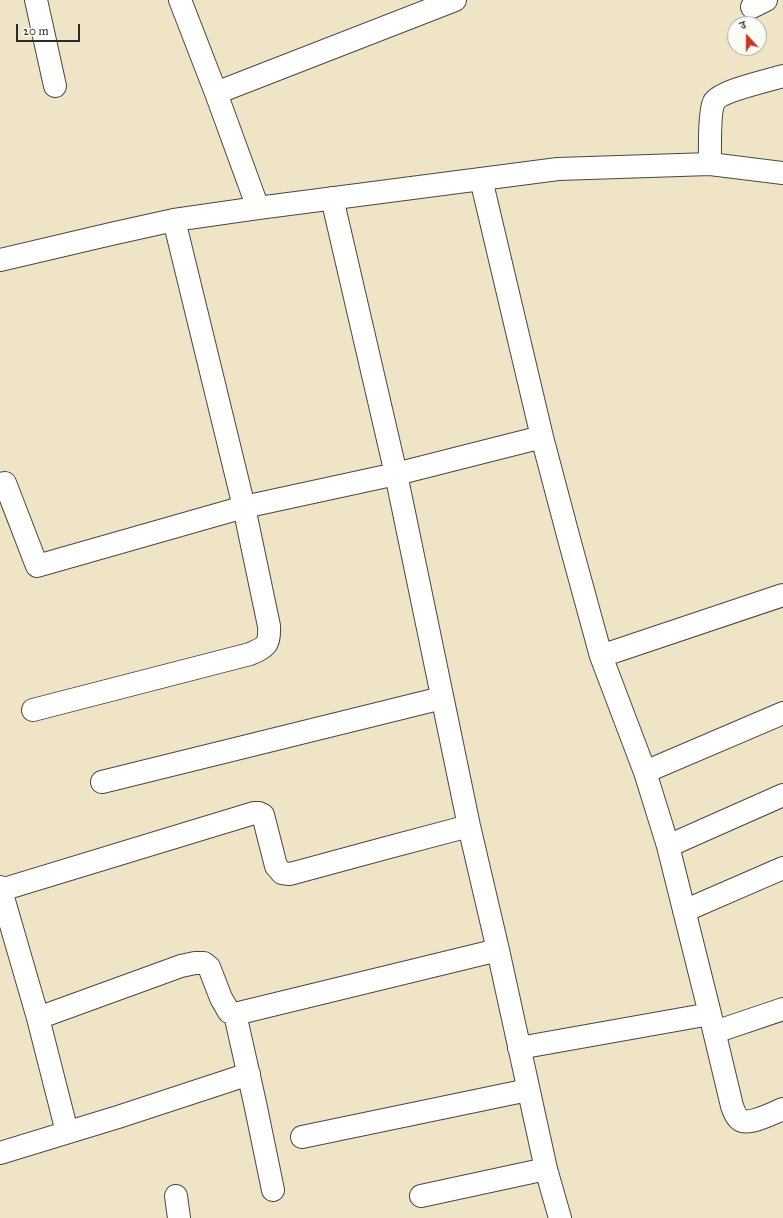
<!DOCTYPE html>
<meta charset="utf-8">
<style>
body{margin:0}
#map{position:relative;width:783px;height:1218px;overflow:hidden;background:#f0e4c7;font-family:"IM FELL Great Primer","Noto Serif Devanagari",serif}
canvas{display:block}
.north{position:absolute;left:727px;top:16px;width:40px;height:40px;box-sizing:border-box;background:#fdfcf7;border:1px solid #a9a8a5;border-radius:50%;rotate:339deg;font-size:11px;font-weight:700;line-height:16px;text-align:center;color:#2b2b2b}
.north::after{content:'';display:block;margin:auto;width:14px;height:18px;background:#c8321e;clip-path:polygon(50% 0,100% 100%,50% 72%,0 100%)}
.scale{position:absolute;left:16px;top:24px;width:64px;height:18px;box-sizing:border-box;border:2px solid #2b2b2b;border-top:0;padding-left:5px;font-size:12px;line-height:14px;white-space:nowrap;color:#2b2b2b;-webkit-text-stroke:3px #fdfcf7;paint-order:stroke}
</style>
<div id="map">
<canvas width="783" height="1218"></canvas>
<div class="north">उ</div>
<div class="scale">20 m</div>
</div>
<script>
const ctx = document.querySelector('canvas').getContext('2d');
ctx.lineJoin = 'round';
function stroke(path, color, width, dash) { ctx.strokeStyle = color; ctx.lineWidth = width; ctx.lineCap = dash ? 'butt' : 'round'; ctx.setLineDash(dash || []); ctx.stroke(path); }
const street = new Path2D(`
 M36 0 55 86
 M180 0 216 93 258 208
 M752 7 766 0
 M216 93 455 0
 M710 164C710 150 709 112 714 102 720 91 770 80 783 76
 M481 179 542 437 569 539 601 656 645 772 668 846 710 1014 732 1106C734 1111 735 1116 740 1120 748 1126 773 1113 783 1109
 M332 198 396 474 469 826 498 950 546 1169 560 1218
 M0 260 111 234 174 220 258 208 558 169 710 164 783 173
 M0 484 5 483 37 566 244 507 396 474 542 437
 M601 656 783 595
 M33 710 250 654C266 647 270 645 269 626L244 507 174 220
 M645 772 783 713
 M102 782 442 698
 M668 846 783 795
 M0 887 38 1018 67 1132
 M1 890 254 813H259L263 815 276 866 282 873 290 874 386 848 469 826
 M684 911 783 868
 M235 1014 255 1103 273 1190
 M38 1018 181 966 195 963H204L209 967 221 998 229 1012 235 1014 498 950
 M715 1032 783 1009
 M519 1048 710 1014
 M302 1137 528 1090
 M0 1153 118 1117 249 1074
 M176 1196 179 1218
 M421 1196 546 1169`);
stroke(street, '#494742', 24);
stroke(street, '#fff', 22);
</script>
